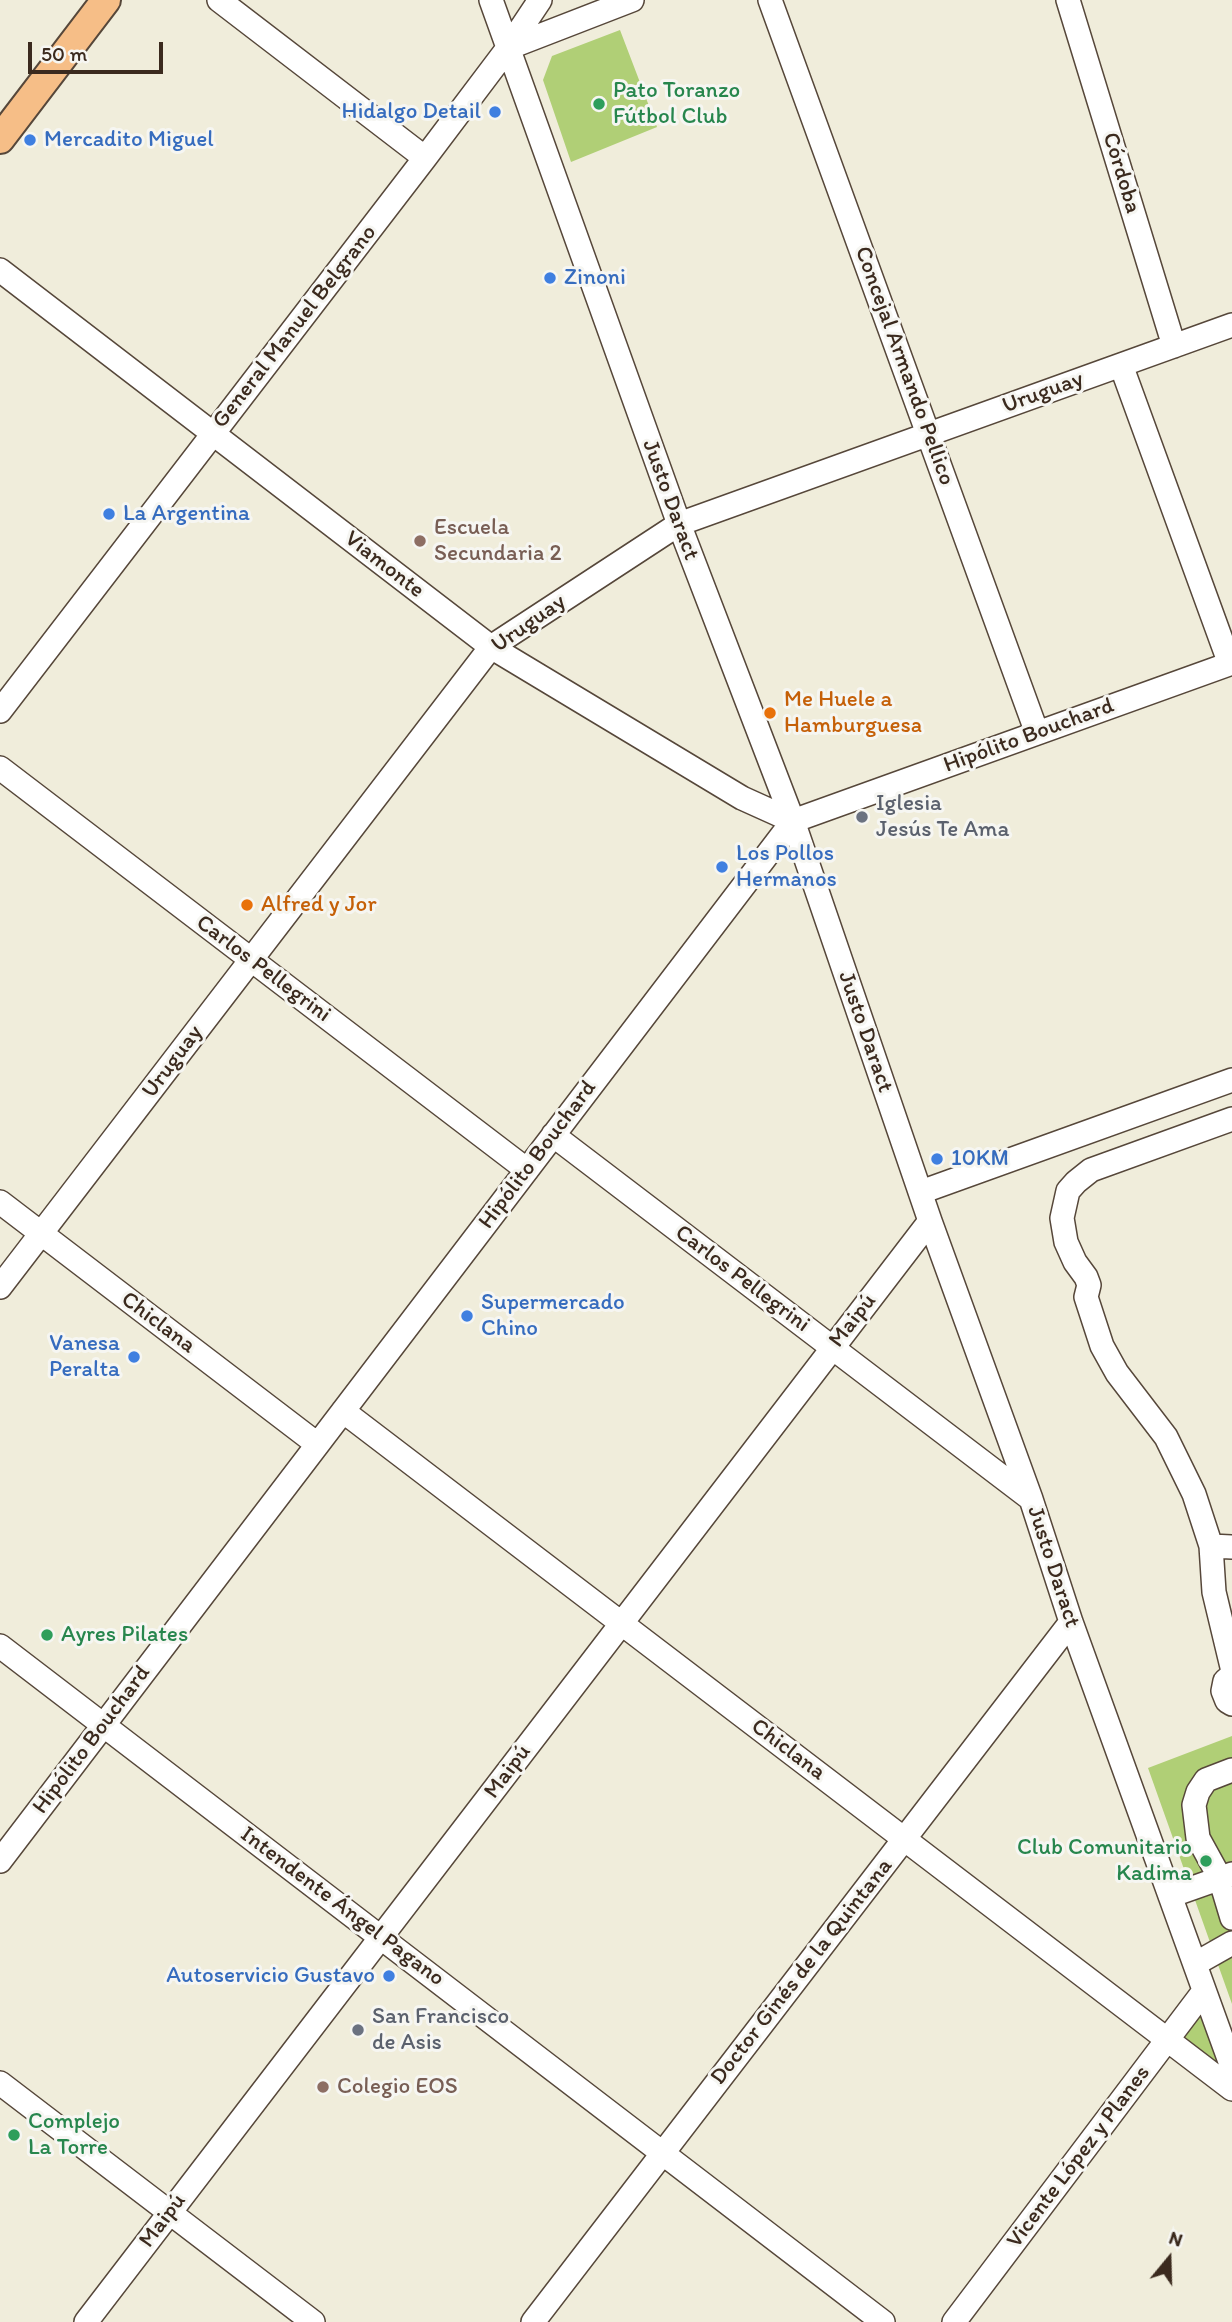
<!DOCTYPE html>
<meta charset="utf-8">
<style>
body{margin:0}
#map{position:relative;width:1232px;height:2322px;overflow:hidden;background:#f0eddb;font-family:Itim,sans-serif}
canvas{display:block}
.north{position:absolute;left:1134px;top:2224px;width:70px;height:70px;-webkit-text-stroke:5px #f6f6f2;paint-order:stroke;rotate:19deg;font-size:19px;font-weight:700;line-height:28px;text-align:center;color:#3b2a1e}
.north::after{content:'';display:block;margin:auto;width:24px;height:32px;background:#3b2a1e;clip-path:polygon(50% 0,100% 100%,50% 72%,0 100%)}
.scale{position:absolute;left:28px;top:42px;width:135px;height:32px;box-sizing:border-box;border:4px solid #3b2a1e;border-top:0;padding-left:9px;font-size:21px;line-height:24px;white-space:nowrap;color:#3b2a1e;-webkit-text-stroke:5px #f6f6f2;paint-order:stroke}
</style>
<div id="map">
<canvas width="1232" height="2322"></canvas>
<div class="north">N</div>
<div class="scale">50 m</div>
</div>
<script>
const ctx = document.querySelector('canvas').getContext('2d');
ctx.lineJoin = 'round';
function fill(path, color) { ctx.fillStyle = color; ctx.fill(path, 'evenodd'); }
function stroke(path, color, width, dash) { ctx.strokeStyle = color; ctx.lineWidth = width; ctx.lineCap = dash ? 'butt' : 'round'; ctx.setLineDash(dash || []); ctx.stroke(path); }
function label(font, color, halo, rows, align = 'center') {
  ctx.font = font + ' Itim,sans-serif'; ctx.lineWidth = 6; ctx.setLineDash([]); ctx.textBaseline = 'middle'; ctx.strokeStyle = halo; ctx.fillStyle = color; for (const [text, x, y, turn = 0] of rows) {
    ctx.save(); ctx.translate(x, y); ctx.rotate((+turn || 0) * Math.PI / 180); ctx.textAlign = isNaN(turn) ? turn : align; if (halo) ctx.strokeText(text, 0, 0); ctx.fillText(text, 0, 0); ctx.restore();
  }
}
fill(new Path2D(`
 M620 30 657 127 571 162 543 80 552 56Z
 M1232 1736V2004L1148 1768Z
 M1203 2012 1223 2067 1219 2068 1185 2039 1186 2032Z`), '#b0cf76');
const minor = new Path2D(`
 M219 0 425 158
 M491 0 679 524 793 821 930 1221 1031 1499 1071 1622 1232 2067
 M770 0 1037 733
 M1068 0 1174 346
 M508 48 632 0
 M0 270 491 647 742 798 793 821
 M1121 365 1230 664
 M0 711 425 158 508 48 540 0
 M0 768 527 1170
 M1232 1119 1091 1170 1076 1182 1068 1191 1062 1218 1066 1242 1075 1262 1086 1277 1089 1285 1086 1297 1102 1346 1117 1373 1166 1437 1194 1494 1211 1546 1214 1592 1232 1667
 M553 1135 1031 1499
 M921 1192 1232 1080
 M0 1202 317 1444
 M0 1287 491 647 679 524 1232 325
 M343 1411 1232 2089
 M1211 1546 1232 1547
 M0 1646 883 2322
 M1232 1675 1225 1681 1223 1691 1227 1701 1232 1704
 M1232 1770 1206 1780 1198 1792 1194 1805 1198 1838 1220 1878 1232 1918
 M0 1861 793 821 1232 663
 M1170 1896 1232 1874
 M1195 1964 1232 1943
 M0 2083 313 2322
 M86 2322 930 1221
 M533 2322 1071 1622
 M954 2322 1204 1991`);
const major = new Path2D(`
 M0 139 106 0`);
stroke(minor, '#56473a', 26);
stroke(major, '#56473a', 32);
stroke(minor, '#fff', 23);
stroke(major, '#f6be87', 28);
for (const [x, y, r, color] of [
 [599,104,7,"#2e9e5b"],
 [495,112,7,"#3f7fe0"],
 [30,140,7,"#3f7fe0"],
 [550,278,7,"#3f7fe0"],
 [109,514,7,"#3f7fe0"],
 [420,541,7,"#8d6e63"],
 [770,713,7,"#e8710a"],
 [862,817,7,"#6b7280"],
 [722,867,7,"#3f7fe0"],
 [247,905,7,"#e8710a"],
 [937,1159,7,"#3f7fe0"],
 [467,1316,7,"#3f7fe0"],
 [134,1357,7,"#3f7fe0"],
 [47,1635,7,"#2e9e5b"],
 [1206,1861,7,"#2e9e5b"],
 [389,1976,7,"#3f7fe0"],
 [358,2030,7,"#6b7280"],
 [323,2087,7,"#8d6e63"],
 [14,2135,7,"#2e9e5b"]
]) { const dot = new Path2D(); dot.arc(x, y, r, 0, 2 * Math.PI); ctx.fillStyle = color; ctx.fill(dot); stroke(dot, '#f6f6f2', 2.5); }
label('23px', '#27864d', '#f6f6f2', [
 ["Pato Toranzo",613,91],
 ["Fútbol Club",613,117],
 ["Ayres Pilates",61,1635],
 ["Club Comunitario",1192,1848,"right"],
 ["Kadima",1192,1874,"right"],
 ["Complejo",28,2122],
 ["La Torre",28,2148]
], 'left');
label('23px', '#366cbe', '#f6f6f2', [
 ["Hidalgo Detail",481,112,"right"],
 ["Mercadito Miguel",44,140],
 ["Zinoni",564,278],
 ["La Argentina",123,514],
 ["Los Pollos",736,854],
 ["Hermanos",736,880],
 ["10KM",951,1159],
 ["Supermercado",481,1303],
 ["Chino",481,1329],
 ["Vanesa",120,1344,"right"],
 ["Peralta",120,1370,"right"],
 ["Autoservicio Gustavo",375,1976,"right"]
], 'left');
label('23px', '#3b2a1e', '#f6f6f2', [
 ["Córdoba",1121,173,73],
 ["General Manuel Belgrano",295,327,-52],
 ["Concejal Armando Pellico",904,366,70],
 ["Uruguay",1043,393,-20],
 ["Justo Daract",670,500,70],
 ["Viamonte",384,565,38],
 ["Uruguay",529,624,-35],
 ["Hipólito Bouchard",1029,736,-20],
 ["Carlos Pellegrini",263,969,37],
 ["Justo Daract",865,1032,71],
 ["Uruguay",173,1062,-53],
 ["Hipólito Bouchard",538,1155,-53],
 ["Carlos Pellegrini",742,1279,37],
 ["Maipú",853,1321,-52],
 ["Chiclana",158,1323,37],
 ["Justo Daract",1053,1567,72],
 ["Hipólito Bouchard",92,1740,-53],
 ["Chiclana",788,1750,37],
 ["Maipú",508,1772,-53],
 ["Intendente Ángel Pagano",342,1907,37],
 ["Doctor Ginés de la Quintana",802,1972,-52],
 ["Vicente López y Planes",1079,2157,-53],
 ["Maipú",163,2221,-53]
]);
label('23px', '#785e54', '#f6f6f2', [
 ["Escuela",434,528],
 ["Secundaria 2",434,554],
 ["Colegio EOS",337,2087]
], 'left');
label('23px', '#c56008', '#f6f6f2', [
 ["Me Huele a",784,700],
 ["Hamburguesa",784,726],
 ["Alfred y Jor",261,905]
], 'left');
label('23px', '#5b616d', '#f6f6f2', [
 ["Iglesia",876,804],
 ["Jesús Te Ama",876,830],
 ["San Francisco",372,2017],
 ["de Asis",372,2043]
], 'left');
</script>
